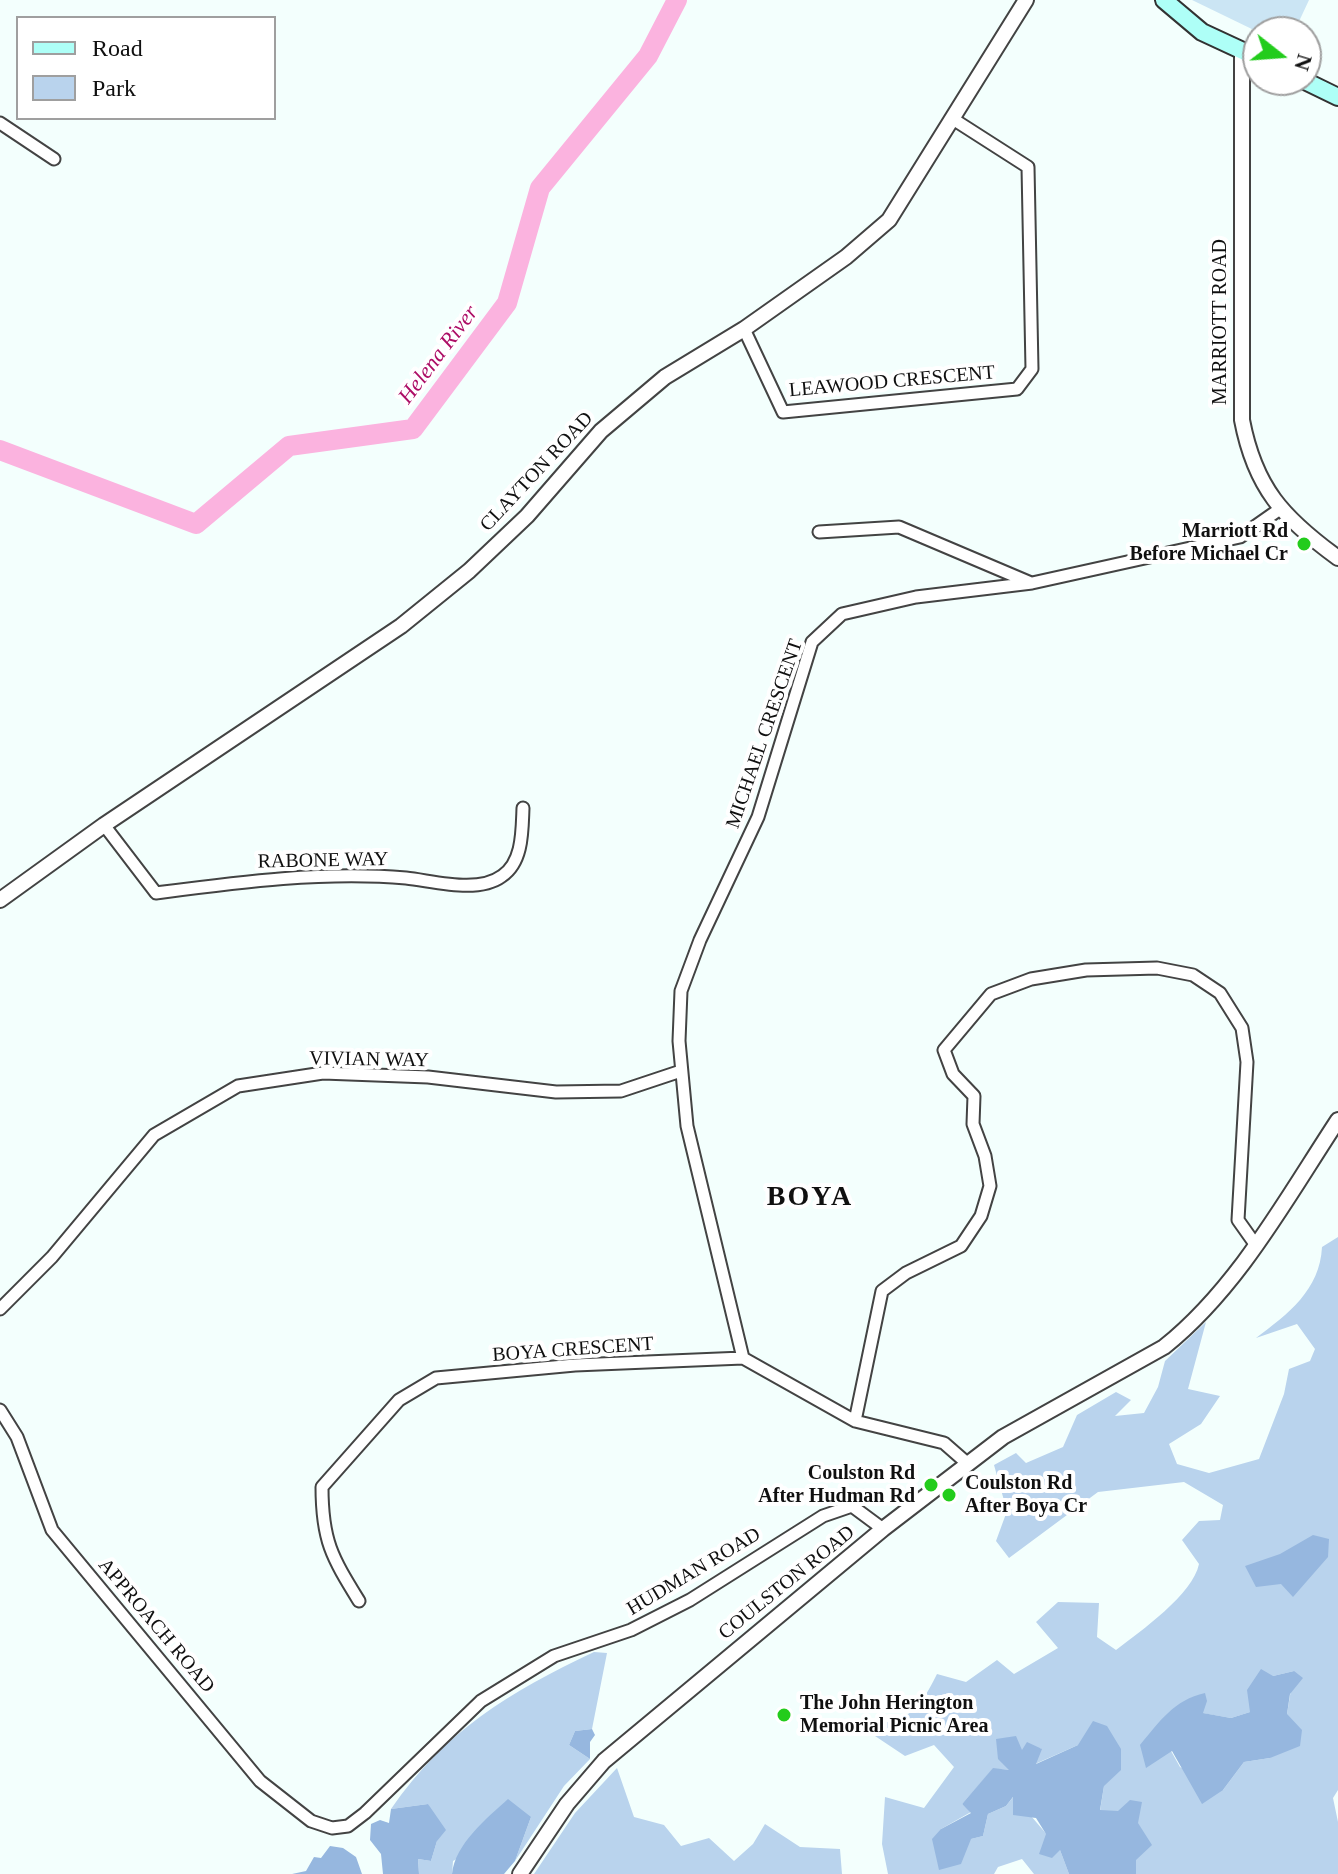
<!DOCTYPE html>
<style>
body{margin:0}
#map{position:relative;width:1338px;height:1874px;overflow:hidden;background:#f3fffd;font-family:"Times New Roman",serif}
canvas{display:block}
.legend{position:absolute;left:16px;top:16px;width:260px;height:104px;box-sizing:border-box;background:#fff;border:2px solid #9f9f9f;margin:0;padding:10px 14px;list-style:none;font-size:24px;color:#101010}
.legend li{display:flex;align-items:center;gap:16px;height:40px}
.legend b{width:40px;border:2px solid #9f9f9f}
.north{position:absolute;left:1242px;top:16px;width:80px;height:80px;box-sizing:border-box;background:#fff;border:2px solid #9f9f9f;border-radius:50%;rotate:107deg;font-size:22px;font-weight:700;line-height:32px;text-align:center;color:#101010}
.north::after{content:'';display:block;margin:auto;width:28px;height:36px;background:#23cc1c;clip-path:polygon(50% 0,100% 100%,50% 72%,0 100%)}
</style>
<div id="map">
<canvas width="1338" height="1874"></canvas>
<ul class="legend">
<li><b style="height:10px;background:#aefff7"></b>Road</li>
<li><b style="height:22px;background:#b9d3ed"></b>Park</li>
</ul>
<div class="north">N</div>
</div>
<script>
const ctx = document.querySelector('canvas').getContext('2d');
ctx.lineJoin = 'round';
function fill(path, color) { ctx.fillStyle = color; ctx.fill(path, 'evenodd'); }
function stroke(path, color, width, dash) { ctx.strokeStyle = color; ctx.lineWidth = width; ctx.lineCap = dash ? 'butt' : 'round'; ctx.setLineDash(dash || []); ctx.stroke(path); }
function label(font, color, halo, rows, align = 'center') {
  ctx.font = font + ' "Times New Roman",serif'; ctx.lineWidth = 8; ctx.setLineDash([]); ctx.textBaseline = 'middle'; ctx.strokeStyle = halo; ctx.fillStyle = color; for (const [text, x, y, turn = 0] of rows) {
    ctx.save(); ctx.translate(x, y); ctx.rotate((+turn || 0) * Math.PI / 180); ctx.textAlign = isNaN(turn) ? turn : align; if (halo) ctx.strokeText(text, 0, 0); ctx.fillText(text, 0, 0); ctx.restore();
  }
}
fill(new Path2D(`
 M1338 1237V1790L1333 1798 1338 1822V1874H1136V1860L1118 1811H1100L1104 1786 1078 1745 1035 1764 1041 1748 1010 1770 993 1769 962 1804 971 1812 941 1829 971 1839 983 1836 988 1814 1006 1806 1014 1796 1060 1850 1069 1874H1034L1022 1859 998 1867 994 1874H888L882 1844 885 1797 924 1808 954 1767 934 1745 905 1756 863 1728C909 1717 915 1718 937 1674L966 1682 997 1660 1014 1674 1058 1648 1036 1622 1058 1602 1099 1603 1097 1637 1116 1650C1141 1631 1193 1594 1199 1564L1182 1540 1199 1521 1220 1520 1223 1505 1184 1482 1098 1492 1009 1558 996 1541 1007 1511 994 1465 1016 1453 1026 1463 1063 1447 1077 1415 1116 1392 1131 1400 1115 1416 1144 1413 1158 1387 1165 1361 1206 1322 1188 1389 1220 1396 1201 1424 1169 1444 1177 1464 1209 1473 1259 1459 1284 1394 1289 1369 1310 1361 1315 1349 1297 1324 1256 1338C1288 1314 1320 1290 1322 1247ZM1294 1671 1287 1714 1270 1758 1244 1762 1223 1790 1180 1767 1171 1751 1202 1713 1231 1718 1250 1712 1273 1676Z
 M594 1652 607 1653 592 1729 575 1731 569 1745 590 1759 564 1786 515 1861 531 1817 453 1861 452 1874H419L418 1859 431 1861 437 1841 428 1804 391 1809C445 1731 509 1692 594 1652Z
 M617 1768 634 1817 664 1825 681 1846 709 1838 734 1861 753 1844 765 1824 800 1847 840 1849 842 1874H534L575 1813Z`), '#b9d3ed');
fill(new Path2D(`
 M1313 1535 1329 1539 1328 1557 1293 1597 1281 1584 1256 1587 1245 1566 1280 1554Z
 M1261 1669 1273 1676 1294 1671 1303 1678 1290 1694 1287 1714 1302 1730 1300 1746 1270 1758 1244 1762 1223 1790 1202 1804 1172 1751 1146 1768 1140 1745C1160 1721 1174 1700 1205 1693L1207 1701 1203 1713 1231 1718 1250 1712 1247 1690Z
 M1093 1721 1107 1726 1121 1749V1770L1104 1786 1100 1810 1118 1811 1130 1800 1142 1802 1138 1823 1152 1845 1136 1860V1874H1069L1060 1850 1052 1858 1039 1854 1046 1834 1036 1818 1013 1815V1797L1006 1806 988 1814 983 1836 971 1839 961 1864 939 1870 932 1839 941 1829 971 1813 962 1804 993 1768 1009 1770 998 1759 996 1739 1016 1736 1022 1750 1027 1742 1042 1749 1036 1764 1078 1745Z
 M592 1729 595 1735 590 1742V1759L569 1745 575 1731Z
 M508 1799 531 1817 515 1861 504 1874H452C455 1844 487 1818 508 1799Z
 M428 1804 446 1830 437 1841 431 1861 418 1859 419 1874H383L381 1854 370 1840 371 1824 380 1820 389 1823 391 1809Z
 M330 1846 343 1848 356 1857 362 1874H292L306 1871 314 1857 321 1858Z`), '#96b7df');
fill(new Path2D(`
 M1192 0H1309L1294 32H1258Z`), '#cbe5f4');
stroke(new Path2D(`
 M0 450 196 524 289 446 413 429 507 303 540 188 648 56 677 0`), '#fbb3df', 20);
const minor = new Path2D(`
 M0 123 54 159
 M744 329 783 412 1017 389 1032 369 1028 167 953 119
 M819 532 899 527 1031 583
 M104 825 156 893C240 882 322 871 406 878 434 881 478 894 502 876 523 862 522 831 523 808
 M0 1309 52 1257 154 1135 238 1086 323 1073 428 1077 556 1092 621 1091 681 1071
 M743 1358 687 1126 679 1041 681 991 700 940 758 817 812 642 842 614 916 597 1032 583 1240 537 1280 509
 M0 1410 17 1437 52 1530 260 1781 311 1821 332 1828 348 1826 365 1813 481 1701 554 1656 631 1630 690 1600 823 1516 852 1506 883 1529
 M855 1421 882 1291 906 1273 961 1246 981 1216 990 1186 985 1156 973 1124 974 1096 953 1074 944 1050 991 994 1031 979 1086 970 1157 968 1193 975 1220 993 1242 1028 1247 1062 1238 1220 1255 1244
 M359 1601C332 1557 322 1541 322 1487L399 1400 436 1378 575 1365 743 1358 855 1421 944 1443 968 1464`);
const tertiary = new Path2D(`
 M1242 51V420C1255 488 1283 518 1338 558
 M0 900 104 825 401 626 469 571 527 516 601 431 665 377 744 329 846 257 889 220 1026 0
 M520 1874 567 1804 604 1761 883 1529 1003 1437 1164 1347C1238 1288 1286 1199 1338 1120`);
const secondary = new Path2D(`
 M1164 0 1202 32 1258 58
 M1303 80 1338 97`);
stroke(minor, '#434343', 15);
stroke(tertiary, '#434343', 18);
stroke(secondary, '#323232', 20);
stroke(minor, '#fff', 11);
stroke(tertiary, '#fff', 14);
stroke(secondary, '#aefff7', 16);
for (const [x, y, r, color] of [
 [1304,544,8,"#23cc1c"],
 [931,1485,8,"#23cc1c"],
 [949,1495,8,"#23cc1c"],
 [784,1715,8,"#23cc1c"]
]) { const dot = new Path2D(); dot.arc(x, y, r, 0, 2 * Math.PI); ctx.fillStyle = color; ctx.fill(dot); stroke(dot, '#fff', 3); }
label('20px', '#101010', '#fff', [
 ["MARRIOTT ROAD",1221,322,-90],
 ["LEAWOOD CRESCENT",892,382,-5],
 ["CLAYTON ROAD",537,472,-47],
 ["MICHAEL CRESCENT",765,734,-71],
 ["RABONE WAY",323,861,-1],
 ["VIVIAN WAY",369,1060,1],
 ["BOYA CRESCENT",573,1350,-4],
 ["HUDMAN ROAD",694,1572,-31],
 ["COULSTON ROAD",787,1583,-39],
 ["APPROACH ROAD",156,1626,50]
]);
label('bold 20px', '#101010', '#fff', [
 ["Marriott Rd",1288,532],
 ["Before Michael Cr",1288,555],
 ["Coulston Rd",915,1474],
 ["After Hudman Rd",915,1497],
 ["Coulston Rd",965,1484,"left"],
 ["After Boya Cr",965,1507,"left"],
 ["The John Herington",800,1704,"left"],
 ["Memorial Picnic Area",800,1727,"left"]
], 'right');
label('italic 22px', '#ad0e66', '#fff', [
 ["Helena River",439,355,-53]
]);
ctx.letterSpacing = '2px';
label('bold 28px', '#101010', '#fff', [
 ["BOYA",810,1198]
]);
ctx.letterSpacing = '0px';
</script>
